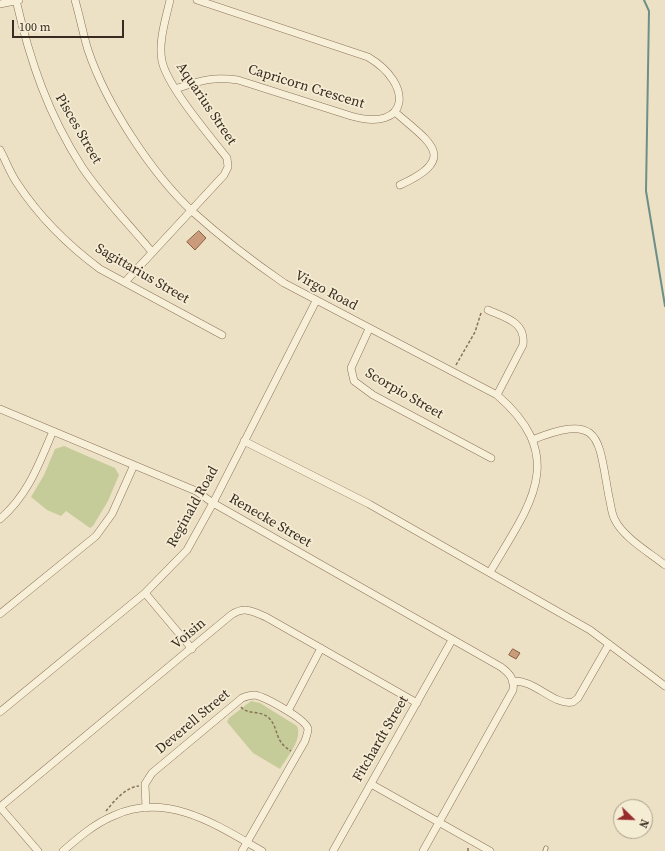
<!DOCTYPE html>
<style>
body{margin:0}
#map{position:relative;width:665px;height:851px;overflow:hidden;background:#ede1c5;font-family:"Source Serif 4",serif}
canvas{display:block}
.north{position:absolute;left:613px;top:799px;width:40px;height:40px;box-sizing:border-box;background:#f5ecd4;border:1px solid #a99f8c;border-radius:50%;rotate:113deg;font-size:11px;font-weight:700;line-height:16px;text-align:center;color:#382b1f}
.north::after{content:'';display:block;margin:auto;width:14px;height:18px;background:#962c2d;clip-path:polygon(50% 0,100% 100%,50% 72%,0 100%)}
.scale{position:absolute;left:12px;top:20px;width:112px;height:18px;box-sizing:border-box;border:2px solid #382b1f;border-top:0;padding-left:5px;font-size:12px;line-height:14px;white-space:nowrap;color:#382b1f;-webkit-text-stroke:3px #f5ecd4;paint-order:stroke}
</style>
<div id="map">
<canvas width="665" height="851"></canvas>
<div class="north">N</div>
<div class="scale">100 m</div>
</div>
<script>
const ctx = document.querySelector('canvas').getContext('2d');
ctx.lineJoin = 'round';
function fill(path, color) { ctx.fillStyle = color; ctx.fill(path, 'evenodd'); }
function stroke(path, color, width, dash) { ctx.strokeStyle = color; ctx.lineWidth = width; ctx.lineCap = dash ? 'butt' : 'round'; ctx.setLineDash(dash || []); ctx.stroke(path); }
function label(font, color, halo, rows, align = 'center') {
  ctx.font = font + ' "Source Serif 4",serif'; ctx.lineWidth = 3.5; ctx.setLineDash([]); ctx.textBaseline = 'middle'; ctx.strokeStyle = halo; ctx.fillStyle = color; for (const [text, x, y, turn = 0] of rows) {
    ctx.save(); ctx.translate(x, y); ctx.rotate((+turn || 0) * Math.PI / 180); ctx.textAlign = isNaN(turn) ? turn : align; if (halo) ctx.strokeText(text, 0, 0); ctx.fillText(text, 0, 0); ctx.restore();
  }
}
fill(new Path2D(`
 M64 446 115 468 119 475 108 501 93 526 90 528 66 511 61 516 47 510 31 497 44 475 55 449Z
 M251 701 260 703 297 726C303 739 287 757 280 769L253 753 227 722 229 718Z`), '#c6cc99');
stroke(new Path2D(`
 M644 0 649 11 646 191 665 306`), '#6d8f87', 2);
const building = new Path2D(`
 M199 231 206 238 195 250 187 242Z
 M513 649 520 653 516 659 509 655Z`);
fill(building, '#cb9c7b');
stroke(building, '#875d41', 1);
const service = new Path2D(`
 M545 851 546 848`);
const minor = new Path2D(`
 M16 0C30 61 48 114 82 167 102 197 129 224 152 252
 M75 0C80 17 83 34 88 50 106 104 152 174 193 212 222 238 252 261 284 283L497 395C570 458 529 506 490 572
 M0 4 19 0
 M175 89C200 81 212 76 238 80L351 116C410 133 414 84 368 57L197 0
 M395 112C429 142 460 158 400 185
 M0 150C6 161 10 173 17 183 38 215 69 246 100 269L222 335
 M125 282 224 175 228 167 227 158C210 136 167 86 162 61 158 42 166 18 170 0
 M488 310C506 318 526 322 523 345L497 395
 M369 329 351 368 354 381 373 395 491 458
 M0 409 196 491 213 503 501 667C509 673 515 679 513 690L423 851
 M532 440C602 412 598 438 609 497 611 504 611 513 615 520 623 537 650 553 665 565
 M244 441 369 504 590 630 665 686
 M0 519C28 495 39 464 53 431
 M145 593 192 649
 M0 614 96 536 112 514 134 465
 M512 681C535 679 553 706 573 702L578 698 609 644
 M288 711 321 648
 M0 712 145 593 187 550 213 503 316 301
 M371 784 490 851
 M0 807 231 615C245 606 252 611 266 617L417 703
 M0 807 38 851
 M146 808 145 784 152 773 242 698C247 696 250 695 255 695 265 697 306 719 308 729 308 733 306 737 305 741L242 851
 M63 851C78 838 94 824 113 816 167 791 217 825 262 851
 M333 851 452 640`);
stroke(service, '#88735b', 5);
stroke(minor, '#88735b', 8);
stroke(new Path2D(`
 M456 365 475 332 481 313
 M241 707C247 715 261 710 269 718 280 730 273 740 291 751
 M106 811C114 801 126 787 139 786
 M468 851V846`), '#88735b', 1.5, [3, 2]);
stroke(service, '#f8efd8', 3.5);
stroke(minor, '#f8efd8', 7);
label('14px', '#382b1f', '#f5ecd4', [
 ["Capricorn Crescent",306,87,17],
 ["Aquarius Street",206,104,56],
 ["Pisces Street",78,129,60],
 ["Sagittarius Street",142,274,30],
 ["Virgo Road",326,291,28],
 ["Scorpio Street",404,394,30],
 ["Reginald Road",193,507,-61],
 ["Renecke Street",270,521,30],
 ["Voisin",189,634,-40],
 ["Deverell Street",193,722,-40],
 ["Fitchardt Street",381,739,-60]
]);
</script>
